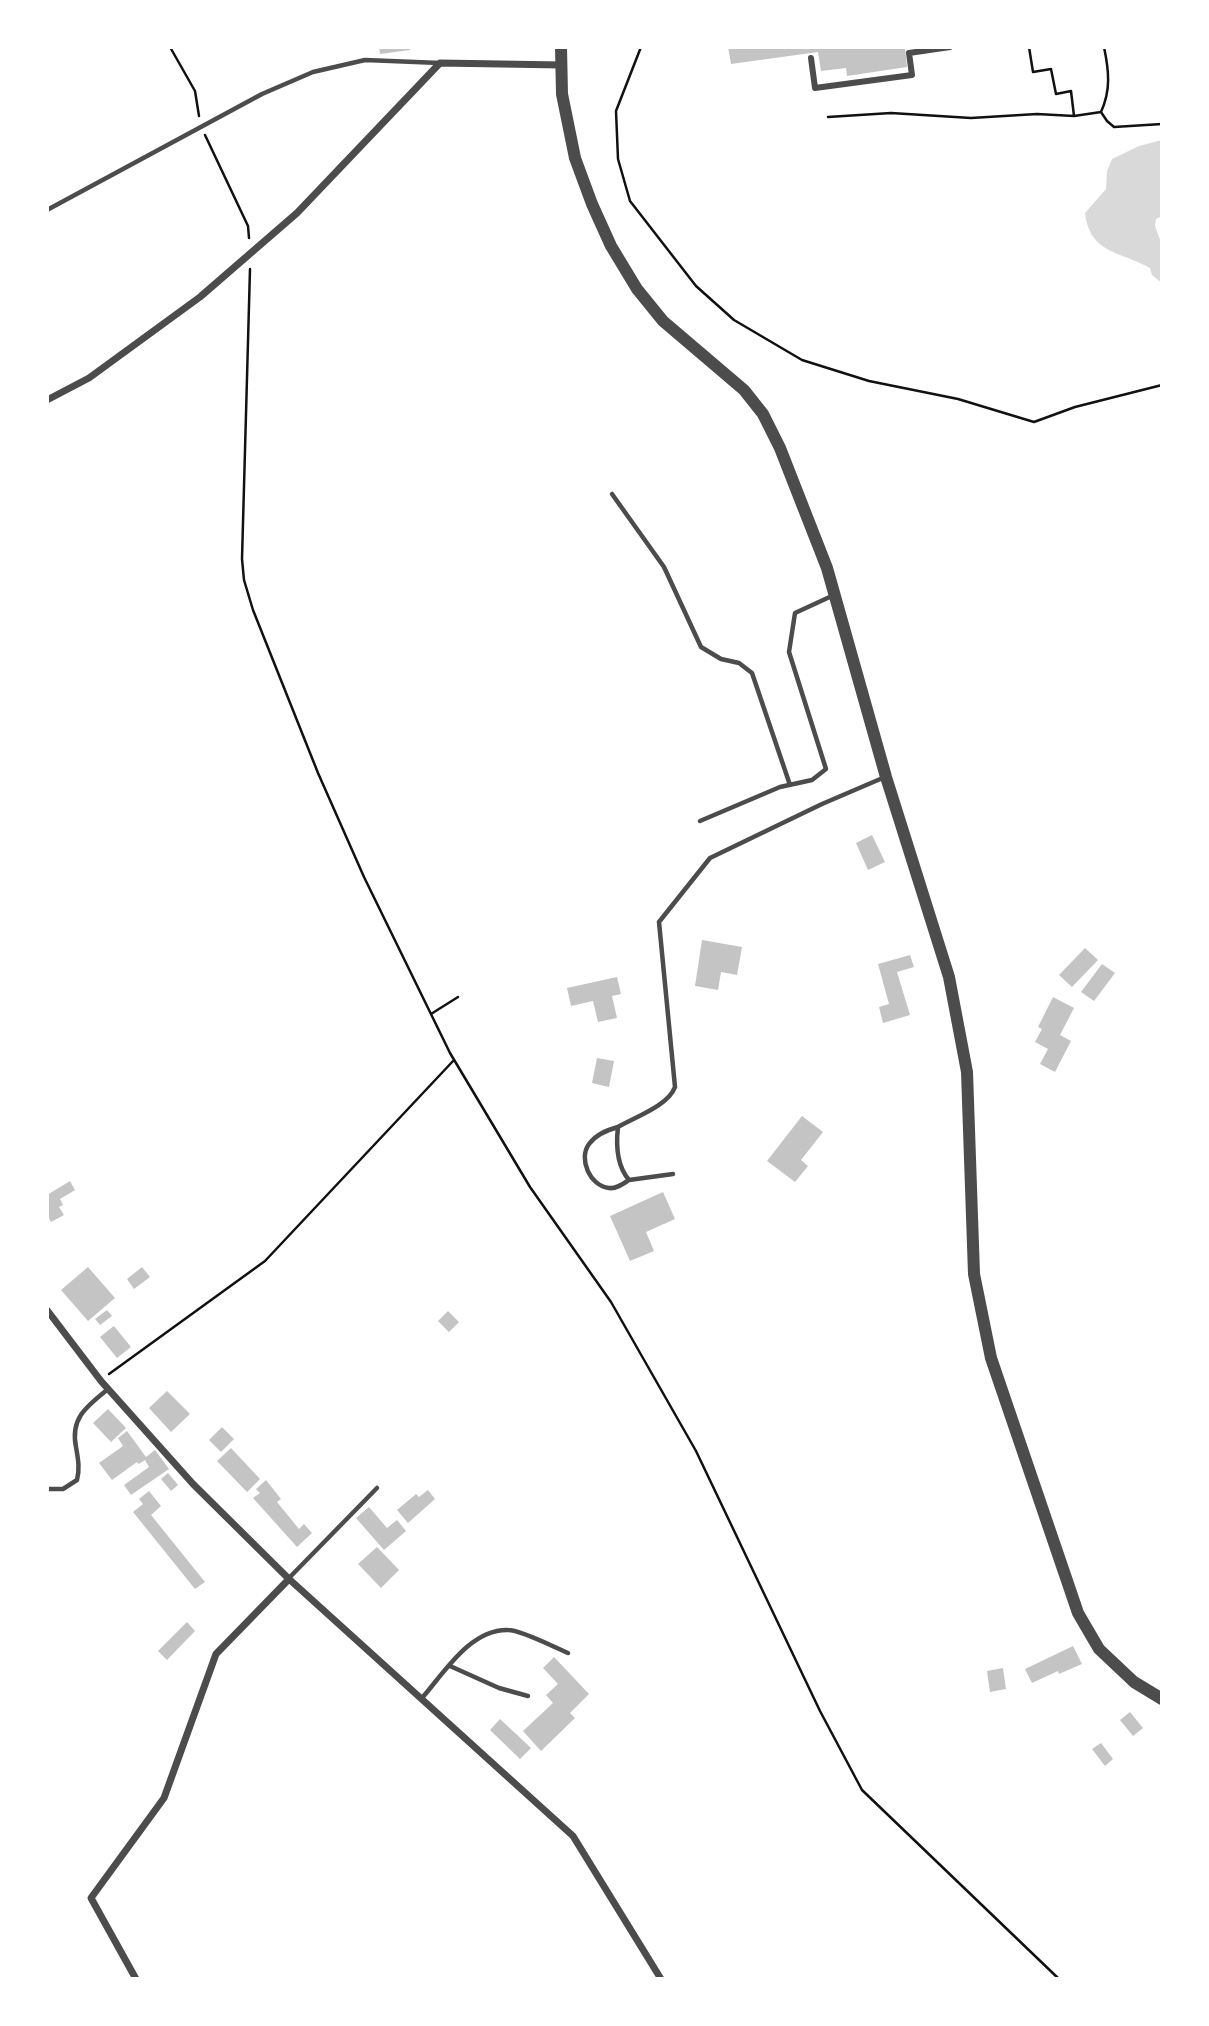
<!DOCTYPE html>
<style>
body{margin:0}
#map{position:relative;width:1209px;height:2026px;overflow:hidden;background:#fff;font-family:Roboto,sans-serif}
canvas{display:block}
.frame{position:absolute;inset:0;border:49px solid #fff;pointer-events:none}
</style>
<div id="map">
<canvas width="1209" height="2026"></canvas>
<div class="frame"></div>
</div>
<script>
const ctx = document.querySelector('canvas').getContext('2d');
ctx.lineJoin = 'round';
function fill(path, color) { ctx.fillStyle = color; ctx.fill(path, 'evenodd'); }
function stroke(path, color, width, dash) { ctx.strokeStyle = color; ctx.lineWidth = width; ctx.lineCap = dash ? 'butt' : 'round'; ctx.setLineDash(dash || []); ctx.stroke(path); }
fill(new Path2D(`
 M1162 140V216L1156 219 1155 226 1162 245V283L1152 275 1150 268C1120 251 1090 254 1085 213L1106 189 1107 171 1112 159 1139 146Z`), '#d9d9d9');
fill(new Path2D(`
 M379 47H410V50L380 54Z
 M728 47H905L907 67 847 76 846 68 821 71 818 52 731 64Z
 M872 835 885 862 868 870 856 843Z
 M702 940 742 947 737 975 721 972 718 990 695 986Z
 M1085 948 1098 960 1072 987 1059 975Z
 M910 955 914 967 897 972 910 1015 883 1023 879 1007 889 1004 878 964Z
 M1102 964 1115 973 1094 1001 1081 992Z
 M617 977 621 994 612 996 617 1018 598 1022 593 1001 571 1006 567 988Z
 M1053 997 1074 1008 1060 1035 1071 1041 1055 1072 1040 1064 1048 1049 1035 1042 1042 1029 1038 1027Z
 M597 1058 614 1061 609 1087 592 1083Z
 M802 1116 823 1132 801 1160 808 1166 795 1182 767 1161Z
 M70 1181 75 1190 60 1199 63 1205 59 1207 64 1215 51 1222 47 1215V1195Z
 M663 1192 675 1219 646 1232 654 1251 630 1261 610 1216Z
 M88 1267 115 1298 88 1321 61 1290Z
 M142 1267 150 1277 134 1289 127 1279Z
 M107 1310 112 1316 100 1325 95 1319Z
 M448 1311 459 1322 449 1332 438 1321Z
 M114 1326 131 1347 117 1358 100 1337Z
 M167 1391 190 1414 171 1432 149 1408Z
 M108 1409 126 1428 111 1442 93 1423Z
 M222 1427 234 1439 221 1452 209 1440Z
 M127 1431 146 1457 155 1450 169 1469 131 1495 124 1485 149 1467 145 1460 139 1464 137 1462 112 1480 99 1463 123 1446 118 1438Z
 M231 1448 260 1479 247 1492 217 1461Z
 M168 1473 178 1485 171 1491 161 1479Z
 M266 1480 281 1499 277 1502 299 1529 304 1524 312 1533 297 1547 253 1498 260 1493 256 1489Z
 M428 1490 435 1499 408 1523 397 1510 416 1494 419 1497Z
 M149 1491 161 1506 151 1515 205 1582 195 1589 133 1512 143 1504 139 1499Z
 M369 1507 387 1528 397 1520 406 1531 384 1550 356 1518Z
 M377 1547 399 1570 381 1588 358 1564Z
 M187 1622 195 1631 167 1660 158 1651Z
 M1073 1646 1082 1664 1059 1674 1058 1671 1032 1683 1025 1669Z
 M554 1657 589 1694 570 1713 575 1718 541 1751 523 1731 553 1703 546 1695 558 1684 543 1668Z
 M1003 1668 1006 1689 990 1692 987 1671Z
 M1130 1712 1143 1728 1133 1736 1120 1720Z
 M500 1719 531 1748 520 1759 490 1730Z
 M1101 1743 1113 1759 1105 1766 1092 1749Z`), '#c4c4c4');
stroke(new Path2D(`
 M170 47 195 91 199 116
 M641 47 616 111 618 159 630 201 696 286 734 320 802 360 869 381 958 399 1034 422 1075 407 1162 385
 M1029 47 1033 72 1051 69 1056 94 1071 91 1074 116
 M1101 112 1107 121 1114 127 1162 124
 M828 117 891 113 971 118 1037 114 1074 116 1101 112C1111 90 1109 71 1104 47
 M205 135 248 226 249 238
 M250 269 242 559 244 580 253 610 318 773 364 877 450 1053 530 1187 611 1302 696 1451 820 1711 862 1790 1059 1979
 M431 1014 458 997
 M109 1374 265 1261 454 1060`), '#111', 2.5);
stroke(new Path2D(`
 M47 210 262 94 313 72 365 60 440 63
 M612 494 664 567 701 647 721 659 739 663 752 673 790 785
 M700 821 780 787 812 780 826 769 789 652 795 613 834 595
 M618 1127C607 1130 596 1134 589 1144 578 1159 590 1186 609 1188 616 1189 623 1184 629 1180
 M673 1174 629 1180C617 1166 616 1144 618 1127 635 1117 668 1106 675 1087L659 922 710 858 822 804 885 777
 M47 1489H63L77 1480C80 1468 78 1459 76 1447 70 1418 87 1406 108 1389
 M289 1578 377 1488
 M450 1666 499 1688 528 1696
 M422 1698C444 1673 470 1629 508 1630 521 1630 554 1647 568 1653`), '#4c4c4c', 4.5);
stroke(new Path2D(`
 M811 58 815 88 912 75 909 53 950 47`), '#4c4c4c', 6);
stroke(new Path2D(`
 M47 400 89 378 200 297 297 213 440 63 562 65
 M47 1310 101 1381 193 1484 289 1579 573 1836 661 1979
 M136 1979 91 1898 164 1798 216 1654 289 1579`), '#4c4c4c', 7);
stroke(new Path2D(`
 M561 47 562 94 575 158 592 204 611 246 637 289 663 321 744 390 763 414 780 448 827 568 886 777 949 977 967 1072 974 1274 991 1358 1078 1613 1099 1649 1134 1682 1162 1699`), '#4c4c4c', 12);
</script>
